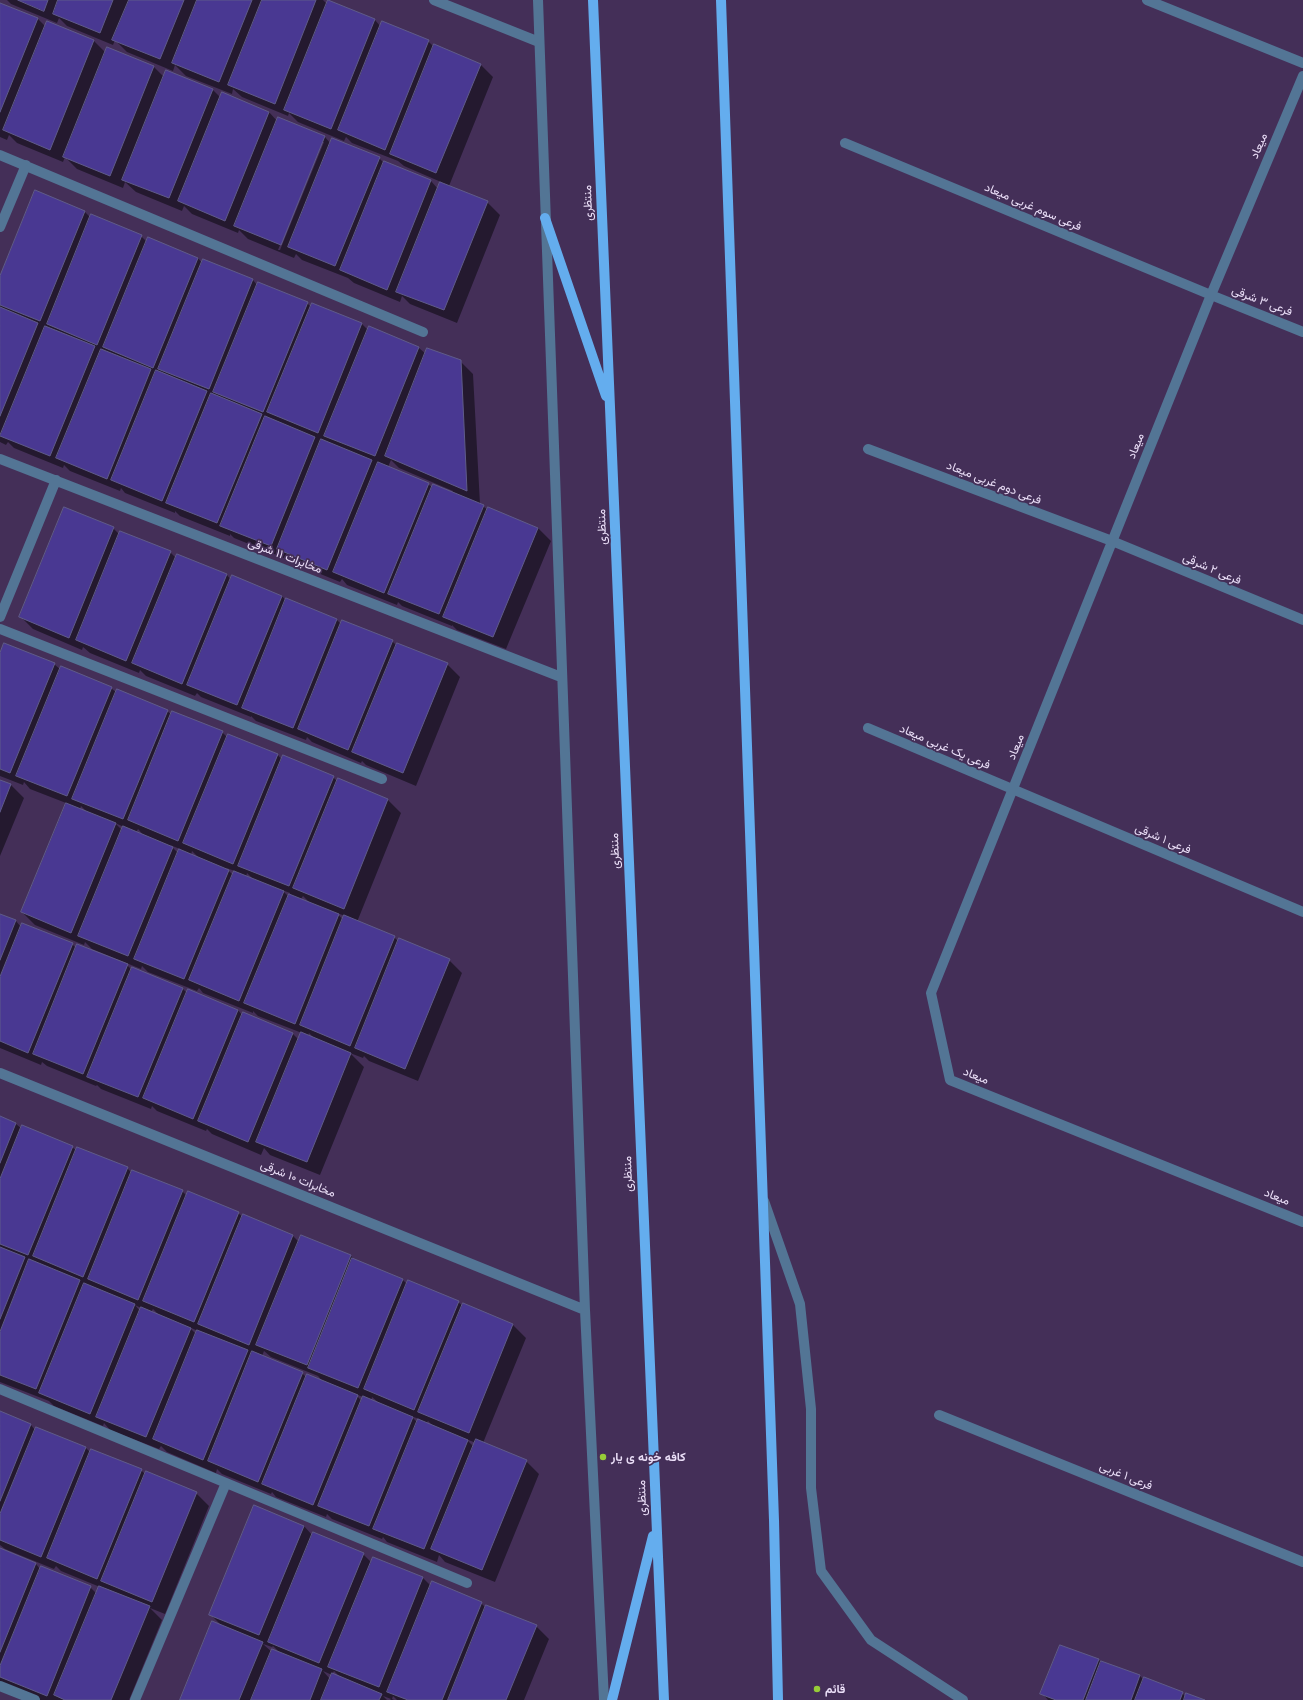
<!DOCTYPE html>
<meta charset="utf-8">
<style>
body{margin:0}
canvas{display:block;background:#442f58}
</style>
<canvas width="1303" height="1700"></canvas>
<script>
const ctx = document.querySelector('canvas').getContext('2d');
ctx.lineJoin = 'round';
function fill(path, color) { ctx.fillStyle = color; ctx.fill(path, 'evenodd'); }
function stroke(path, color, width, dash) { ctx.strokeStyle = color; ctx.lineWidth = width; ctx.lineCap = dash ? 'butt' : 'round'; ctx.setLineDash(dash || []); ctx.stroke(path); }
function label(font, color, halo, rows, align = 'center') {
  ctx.font = font + ' Montserrat,Vazirmatn,sans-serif'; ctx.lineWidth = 3.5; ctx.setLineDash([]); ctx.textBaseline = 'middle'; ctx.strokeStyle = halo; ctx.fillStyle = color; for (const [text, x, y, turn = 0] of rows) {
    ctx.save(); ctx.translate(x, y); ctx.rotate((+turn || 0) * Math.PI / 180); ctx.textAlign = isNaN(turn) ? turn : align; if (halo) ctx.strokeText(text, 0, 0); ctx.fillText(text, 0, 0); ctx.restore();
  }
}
fill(new Path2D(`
 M7 0H323L328 5 329 2 375 20 381 27 428 41 434 47 480 64 493 77 449 186 487 202 500 215 457 323 410 304 402 296 400 302 354 283 348 278 302 260 296 254 294 258 248 239 239 230 238 233 192 214 184 206 182 211 136 192 125 182 123 188 77 169 65 157 63 162 17 143 9 135 7 140 0 137V4L38 19 46 27 94 41 106 53 108 49 154 67 164 77 167 71 213 90 221 98 269 112 278 122 279 118 325 137 331 144 379 158 384 163 431 181 438 189 441 182 404 166 398 161 352 143 346 137 344 141 298 122 289 113 288 116 242 97 233 89 232 94 186 76 175 65 173 71 127 52 115 40 113 45 67 26 59 18 57 23 11 4ZM322 142H324L280 250H278Z
 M35 192 85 212 91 218 141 236 147 242 198 258 202 263 203 260 253 280 257 285 307 303 311 307 313 304 362 324 368 330 369 328 419 348 426 354 460 361 473 374 480 504 488 510 538 528 551 541 506 649 457 630 452 625V626L402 606 398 602 397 605 347 585 342 579 340 582 291 562 285 556 284 558 234 538 230 534V536L180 516 175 511V513L125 493 121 488 120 491 70 471 64 465 63 468 14 448 8 442 6 445 0 442V278ZM391 460 399 468 453 491 452 493 433 488 428 484 388 467Z
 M113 528 120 535 170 552 176 558 227 575 231 580 282 596 286 601 336 619 341 624 392 641 397 646 447 664 460 677 416 786 366 765 362 761 361 763 312 742 307 737 306 740 256 721 251 716V717L201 697 197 693 195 696 146 676 140 670 139 673 90 653 83 647 82 650 33 629 20 616Z
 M0 656 54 664 61 670 111 688 117 693 167 711 172 715 222 732 227 737 278 755 282 760 333 777 338 782V780L388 800 401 813 357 922 394 937 399 942 449 960 462 973 418 1081 369 1061 364 1056 363 1058 350 1053 364 1067 320 1175 270 1155 264 1148 261 1155 212 1134 207 1129 206 1131 157 1111 152 1106 151 1109 101 1089 97 1085 96 1086 47 1066 42 1062 41 1065 0 1048V915L16 921 21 927 72 944 76 948 127 965 132 970 182 988 187 993 238 1010 242 1015 293 1034 299 1040 302 1033 258 1016 253 1011V1013L203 993 199 988 197 991 148 972 142 966 141 969 92 949 85 942 84 945 35 925 22 912 66 803 30 789 24 782 23 785 0 776ZM81 806 87 812 80 809ZM115 823 124 827 122 830ZM138 829 145 837 136 833ZM170 845 180 849 178 853ZM192 851 199 858 191 855ZM226 868 235 871 233 875ZM247 873 254 880 246 877ZM282 890 290 893 289 897ZM303 896 310 903 301 899ZM337 913 345 916 343 920ZM309 1033 314 1038 308 1036Z
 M0 781 11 785 24 798 0 856Z
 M0 1117 16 1124 22 1129 72 1147 77 1151 127 1168 132 1173 182 1191 187 1196 238 1213 243 1217 293 1236 299 1242 301 1236 351 1256 356 1261 402 1279 407 1284 458 1302 463 1306 464 1304 513 1325 526 1338 483 1443 526 1461 539 1474 495 1582 445 1562 439 1555 437 1562 387 1542 383 1537 382 1539 332 1519 327 1514 326 1517 276 1497 272 1492 271 1494 222 1474 217 1469 216 1473 167 1452 161 1446 159 1449 110 1430 104 1423 103 1426 54 1406 49 1401 0 1382ZM135 1305 141 1308 140 1311ZM153 1309 159 1315 151 1312ZM189 1327 198 1331 197 1335ZM264 1351 271 1357 318 1376 323 1382 307 1378 302 1373 262 1356ZM355 1394 363 1397 362 1401ZM372 1397 380 1404 371 1401ZM411 1416 419 1419 418 1423ZM428 1421 434 1427 426 1424ZM466 1439 476 1443 474 1447Z
 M0 1413 31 1425 35 1430 36 1428 86 1448 91 1453 141 1470 146 1475 196 1493 209 1506 165 1614 150 1608 162 1620 129 1700H40L0 1683V1550L36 1564 40 1569 90 1587 97 1594 100 1587 61 1571 56 1566 54 1569 5 1549 0 1545Z
 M304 1526 313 1536 363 1554 372 1563 374 1558 423 1578 431 1586 481 1603 486 1608 536 1626 549 1639 524 1700H397L393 1696 392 1699 394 1700H390L391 1699 383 1696 387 1700H181L221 1625 210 1614ZM263 1644 272 1647 273 1646 281 1654 272 1652ZM323 1671 332 1675 330 1679ZM334 1671 341 1678 332 1674Z
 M1061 1647 1099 1660 1102 1663 1140 1676 1144 1680 1182 1693 1186 1697 1202 1700H1048L1042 1693Z`), '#0007');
const building = new Path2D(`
 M18 0H48L44 11Z
 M58 0H113L100 33 53 14Z
 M129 0H184L160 59 112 40Z
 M197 0H252L219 82 172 63Z
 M262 0H316L275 104 228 85Z
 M328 0 375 19 331 129 284 110Z
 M0 3 38 18 0 112Z
 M47 21 94 40 50 150 3 130Z
 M382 21 429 40 385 150 338 130Z
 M434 44 481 64 436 173 390 154Z
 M107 47 154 66 110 176 63 157Z
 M166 70 213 89 169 198 122 180Z
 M222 92 269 112 225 221 178 201Z
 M278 117 325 136 281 245 234 226Z
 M332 138 380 157 335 266 288 247Z
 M384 161 431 180 387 290 340 270Z
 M440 182 488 201 444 310 396 292Z
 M35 190 85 211 40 321 0 305V276Z
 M91 214 142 235 97 345 47 324Z
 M148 237 198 258 153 368 103 347Z
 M203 259 253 279 209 389 158 369Z
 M258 282 308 302 263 412 213 392Z
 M312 303 362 323 318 433 267 412Z
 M0 307 38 323 0 416Z
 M45 326 95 346 50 456 0 436Z
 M369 326 419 347 375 456 324 436Z
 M427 348 461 360 467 491 385 456Z
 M101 349 151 369 107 479 56 458Z
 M156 370 207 391 162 501 111 480Z
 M211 393 262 414 217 523 166 503Z
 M265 416 315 437 271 546 220 526Z
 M321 439 372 460 327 570 277 549Z
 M378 462 429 483 384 593 333 572Z
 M433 484 484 505 439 614 388 594Z
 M64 507 114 527 69 638 19 617Z
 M488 507 538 528 493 637 443 617Z
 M120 531 171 551 126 661 76 640Z
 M177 554 227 574 182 684 132 663Z
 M232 575 282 596 237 705 187 685Z
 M286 598 337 619 293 728 242 708Z
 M342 620 393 640 348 750 298 729Z
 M4 643 55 663 10 773 0 769V653Z
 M397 643 448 663 403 773 352 752Z
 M61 666 112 687 67 796 16 776Z
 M117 689 168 710 123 819 72 799Z
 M172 711 223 731 178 841 128 820Z
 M228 734 278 754 233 864 183 843Z
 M283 755 334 776 289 886 238 866Z
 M338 778 388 799 344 909 293 888Z
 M0 780 11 784 0 812Z
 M66 803 116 823 71 933 21 912Z
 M123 826 173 847 128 956 78 936Z
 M179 849 229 870 184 979 134 959Z
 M234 871 284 891 239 1001 189 980Z
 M289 894 339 914 295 1024 244 1003Z
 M0 914 16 920 0 960Z
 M344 915 395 936 350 1046 300 1025Z
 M22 923 73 943 28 1053 0 1041V977Z
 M399 938 450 959 405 1069 355 1048Z
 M77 944 128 964 83 1074 33 1054Z
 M132 967 183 988 138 1097 87 1077Z
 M188 989 238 1010 193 1119 143 1098Z
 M243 1012 293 1033 248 1142 198 1121Z
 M301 1032 351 1053 307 1162 256 1142Z
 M0 1116 16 1123 0 1163Z
 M22 1125 73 1146 28 1255 0 1244V1179Z
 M77 1147 128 1167 83 1277 33 1256Z
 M132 1170 183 1190 138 1300 88 1279Z
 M188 1191 239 1212 194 1322 143 1301Z
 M243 1214 293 1235 249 1345 198 1324Z
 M301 1235 351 1255 307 1365 256 1345Z
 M0 1247 25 1257 0 1319Z
 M352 1258 403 1279 358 1388 308 1368Z
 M29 1259 80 1280 36 1389 0 1375V1332Z
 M408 1280 459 1301 414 1410 364 1389Z
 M84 1283 135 1304 90 1414 39 1393Z
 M463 1303 513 1324 469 1433 418 1412Z
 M141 1307 191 1328 146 1437 96 1417Z
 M197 1330 248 1350 203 1460 153 1439Z
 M252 1351 303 1372 258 1482 208 1461Z
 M307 1374 358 1395 313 1505 262 1484Z
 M363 1396 413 1417 369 1526 318 1506Z
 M0 1411 31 1424 0 1501Z
 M418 1419 468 1440 424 1549 373 1529Z
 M36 1427 86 1447 41 1557 0 1540V1514Z
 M476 1439 527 1460 482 1570 431 1549Z
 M91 1449 142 1469 97 1579 47 1558Z
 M146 1471 197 1492 152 1602 101 1581Z
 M254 1505 304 1526 259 1635 209 1615Z
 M313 1532 364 1553 319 1663 268 1642Z
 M0 1548 36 1563 0 1652Z
 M373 1557 423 1577 379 1687 328 1667Z
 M41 1566 91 1586 47 1696 0 1677V1666Z
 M432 1581 482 1602 442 1700H408L387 1692Z
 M99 1586 150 1606 111 1700H65L54 1695Z
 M486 1605 537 1625 506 1700H448Z
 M212 1621 263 1642 239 1700H180Z
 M1060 1645 1099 1659 1083 1700H1056L1040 1694Z
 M272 1649 322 1669 310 1700H251Z
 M1101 1661 1140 1675 1131 1700H1086Z
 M332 1673 382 1694 379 1700H321Z
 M1144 1677 1183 1692 1180 1700H1135Z
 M1186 1693 1205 1700H1184Z`);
fill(building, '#493892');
stroke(building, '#5f5b89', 1);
stroke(new Path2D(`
 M434 0 539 42
 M538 0 585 1310 604 1700
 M1147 0 1303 63
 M1303 76 1211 295 931 993 950 1080 1303 1222
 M845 143 1211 295 1303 332
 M0 155 423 332
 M0 227 26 165
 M868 449 1112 541 1303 620
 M0 459 561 677
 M0 617 56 480
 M0 629 382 779
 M868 728 1303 912
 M0 1073 585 1310
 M764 1201 800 1304 811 1409V1488L821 1571 871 1640 963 1700
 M0 1389 467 1583
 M939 1415 1303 1562
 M0 1686 35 1700
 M135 1700 226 1483`), '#537595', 10);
stroke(new Path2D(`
 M593 0 664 1700
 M721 0 774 1520 778 1700
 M545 218 606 396
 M612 1700 653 1536`), '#64adee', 10);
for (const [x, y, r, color] of [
 [603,1457,4,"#97cc38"],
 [817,1689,4,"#97cc38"]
]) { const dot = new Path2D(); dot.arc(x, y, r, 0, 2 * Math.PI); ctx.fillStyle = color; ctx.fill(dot); stroke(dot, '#442f58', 1.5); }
label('12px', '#eadef7', '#442f58', [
 ["میعاد",1259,146,-67],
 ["منتظری",588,203,-92],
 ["فرعی سوم غربی میعاد",1033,207,23],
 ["فرعی ۳ شرقی",1262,301,21],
 ["میعاد",1136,446,-68],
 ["فرعی دوم غربی میعاد",994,483,21],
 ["منتظری",602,527,-92],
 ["مخابرات ۱۱ شرقی",285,556,21],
 ["فرعی ۲ شرقی",1212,569,23],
 ["فرعی یک غربی میعاد",945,747,23],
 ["میعاد",1016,747,-68],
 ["فرعی ۱ شرقی",1163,839,23],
 ["منتظری",615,851,-92],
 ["میعاد",976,1076,22],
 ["منتظری",628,1174,-92],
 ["مخابرات ۱۰ شرقی",298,1179,22],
 ["میعاد",1277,1197,22],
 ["فرعی ۱ غربی",1126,1476,22],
 ["منتظری",642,1498,-92]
]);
label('bold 12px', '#eadef7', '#442f58', [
 ["کافه خونه ی یار",611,1457],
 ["قائم",825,1689]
], 'left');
</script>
